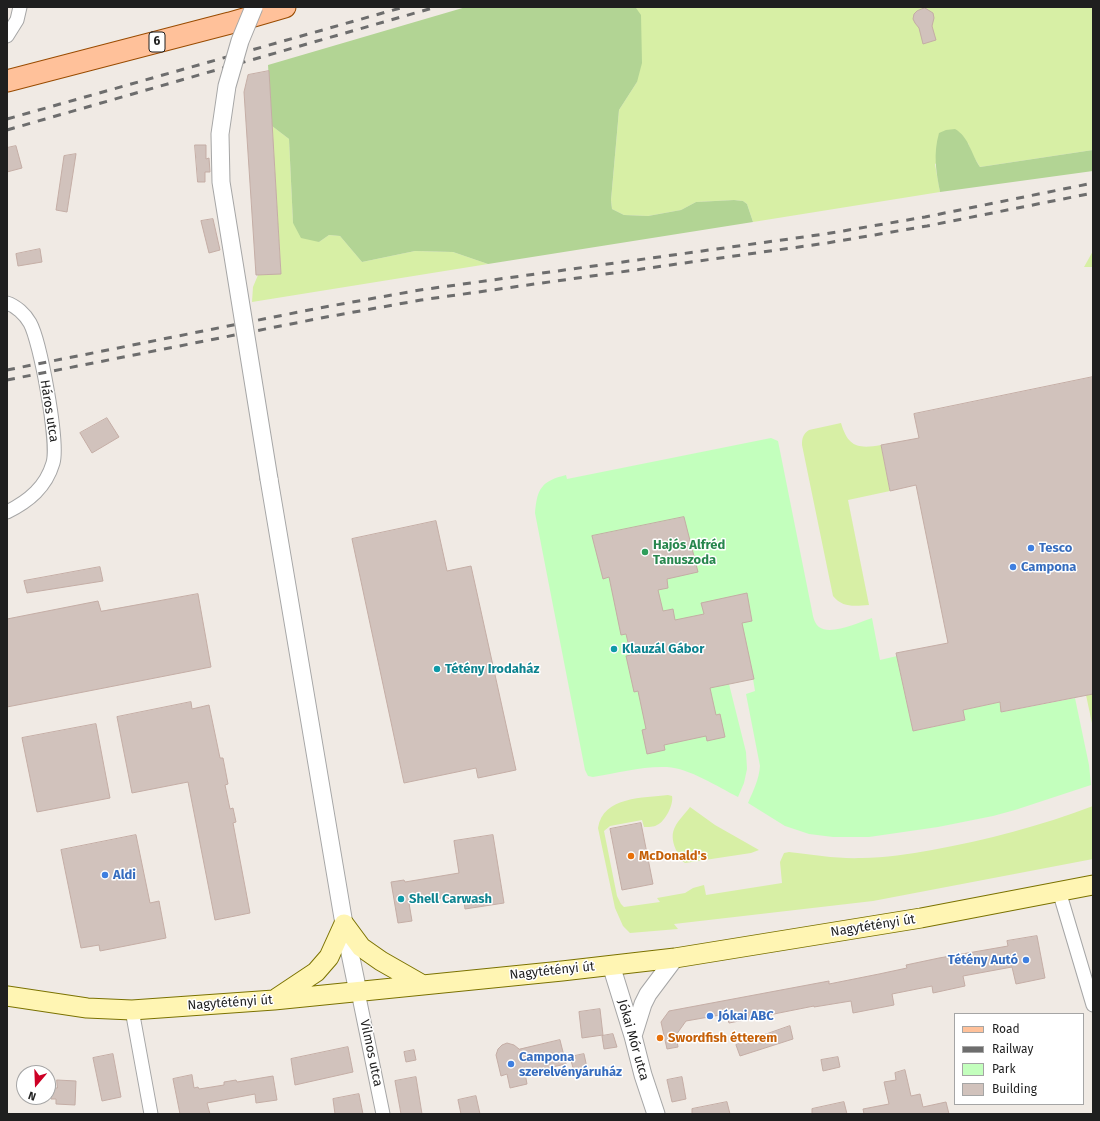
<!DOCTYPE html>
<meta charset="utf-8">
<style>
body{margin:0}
#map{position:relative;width:1100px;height:1121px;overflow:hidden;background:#f0eae4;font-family:"Fira Sans",sans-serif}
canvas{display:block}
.frame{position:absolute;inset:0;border:8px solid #1f1f1f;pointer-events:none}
.legend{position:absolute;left:954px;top:1013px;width:130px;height:92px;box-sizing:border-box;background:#fff;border:1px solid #a5a5a5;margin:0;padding:5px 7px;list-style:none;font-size:12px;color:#1f1f1f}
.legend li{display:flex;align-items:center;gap:8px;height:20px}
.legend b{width:20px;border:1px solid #a5a5a5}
.north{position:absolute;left:16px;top:1065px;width:40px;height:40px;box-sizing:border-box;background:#fff;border:1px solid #a5a5a5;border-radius:50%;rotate:199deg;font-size:11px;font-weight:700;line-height:16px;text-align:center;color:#1f1f1f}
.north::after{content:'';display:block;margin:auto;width:14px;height:18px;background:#cd0025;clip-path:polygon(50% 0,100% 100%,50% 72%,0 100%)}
</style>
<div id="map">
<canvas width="1100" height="1121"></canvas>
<div class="frame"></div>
<ul class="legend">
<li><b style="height:5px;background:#ffc19a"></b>Road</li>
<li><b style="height:5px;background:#6d6d6d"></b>Railway</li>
<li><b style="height:11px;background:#c3ffbd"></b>Park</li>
<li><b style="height:11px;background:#d1c2bc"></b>Building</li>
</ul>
<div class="north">N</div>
</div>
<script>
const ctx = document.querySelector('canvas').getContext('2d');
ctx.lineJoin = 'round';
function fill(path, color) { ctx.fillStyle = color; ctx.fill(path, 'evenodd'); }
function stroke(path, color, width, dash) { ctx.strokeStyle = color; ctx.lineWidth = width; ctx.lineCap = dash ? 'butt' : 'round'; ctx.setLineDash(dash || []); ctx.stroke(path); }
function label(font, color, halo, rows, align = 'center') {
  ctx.font = font + ' "Fira Sans",sans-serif'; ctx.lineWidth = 3; ctx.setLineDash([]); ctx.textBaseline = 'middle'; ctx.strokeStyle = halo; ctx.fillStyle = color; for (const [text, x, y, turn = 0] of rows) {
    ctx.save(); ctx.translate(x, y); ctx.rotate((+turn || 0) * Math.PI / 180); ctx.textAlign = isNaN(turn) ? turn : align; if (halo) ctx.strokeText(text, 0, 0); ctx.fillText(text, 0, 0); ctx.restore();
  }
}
fill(new Path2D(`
 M616 7H1093V150L980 167 972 154 968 143 935 164 940 192 753 222 747 204 743 201 734 200 696 202 681 210 648 216 624 215 612 209 611 200 619 110 637 82Z
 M272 126 289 139 293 223 319 242 329 235 340 236 362 262 415 251 453 252 488 264 252 302 253 287 258 275 281 273Z
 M1093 251V267H1084Z
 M841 423C848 447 858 449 881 445L890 491 848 500 869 605C854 606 843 608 833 596L802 445C802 438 803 434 809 430Z
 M1093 694V728L1086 695Z
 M668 795 672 796C674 804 665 822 657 825 654 827 648 827 644 827L642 820 610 826 604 831 617 896 621 904 624 907 660 902 657 898 685 893 693 888 704 885 706 895 782 883 780 862 784 853 789 852C814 855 838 859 862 858 885 858 909 854 932 850 987 840 1040 826 1093 806V859L873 901 674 924 678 929 630 933 623 926 615 908 598 828C603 796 644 798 668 795Z
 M690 807 715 825 759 850 751 853 685 863C680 860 679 855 676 850 667 829 678 823 690 807Z`), '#d7efa5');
fill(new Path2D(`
 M466 7 636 8 641 15 642 63 637 82 619 110 611 200 612 209 624 215 648 216 681 210 696 202 734 200 743 201 747 204 753 222 488 264 453 252 415 251 362 262 340 236 329 235 319 242 301 238 293 223 289 139 272 126 268 65Z
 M955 129C969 137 971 154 980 167L1093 150V171L940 192C936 172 933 154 939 133L946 130Z`), '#b2d494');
fill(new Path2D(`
 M771 438 778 441 813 616C814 620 816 625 819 627 831 636 859 622 872 618L880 660 897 656 913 731 965 720 963 710 1000 702 1002 712 1075 698 1089 765 1091 785 1015 810 993 816 938 827 869 837H833L809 834 785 826 748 803C753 791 759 780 760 766L746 694 755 691 753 679 729 684 746 752 747 769 744 783 738 797C718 787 689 768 667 767 642 766 617 773 593 777L588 776 585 770 535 513C537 488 542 481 566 475L567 479Z`), '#c3ffbd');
const building = new Path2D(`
 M925 8 933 13 934 18 932 26 936 40 923 44 919 28 915 23 913 19 914 14 917 11Z
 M269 71 281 274 256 275 244 92 248 75Z
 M195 145H206V159L209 158 210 172H205V182H198Z
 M16 146 22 168 7 172V148Z
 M76 154 67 212 56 210 64 156Z
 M213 219 220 250 209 253 201 221Z
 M40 249 42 262 18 266 16 254Z
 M1093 377V694L1001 712 1000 702 963 710 965 720 913 731 896 653 948 643 916 485 890 491 881 445 919 438 914 414Z
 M107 418 119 437 92 453 80 433Z
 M684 517 698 572 667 579 668 588 658 590 663 611 673 609 675 620 704 614 701 603 747 593 752 621 742 623 754 679 710 688 716 715 720 714 725 737 707 741 706 736 664 745 665 750 647 754 642 730 646 729 638 691 634 692 626 656 631 655 626 634 621 635 609 577 603 579 592 536Z
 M436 521 447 571 471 566 516 770 478 778 476 768 404 783 352 539Z
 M100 567 103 581 27 593 24 581Z
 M198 594 211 667 7 707V619L98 601 101 611Z
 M191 702 192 709 209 705 220 758H223L228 784 225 785 230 809 233 808 236 822 233 823 250 913 215 920 188 782 132 793 117 717Z
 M96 724 110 798 37 812 22 738Z
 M641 823 653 884 622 890 610 829Z
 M136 835 150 903 159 901 166 938 100 951 99 945 81 948 61 850Z
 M493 835 504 903 465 909 464 901 449 903 448 897 409 903 412 921 398 923 391 882 404 880 405 882 459 873 454 841Z
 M1037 936 1045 978 1016 984 1012 967 963 976 965 986 933 993 932 986 892 994 894 1005 853 1013 851 1001 814 1007V1006L729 1023 726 1014 686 1021 676 1035 678 1047 667 1049 661 1022 669 1011 829 981V984L879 974 907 968 906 965 939 958 1008 946 1007 941Z
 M600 1009 603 1035 582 1038 579 1012Z
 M790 1026 793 1039 740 1056 736 1045Z
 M613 1034 617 1047 604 1049 602 1036Z
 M560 1040 566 1064 525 1073 527 1084 510 1088 507 1074 501 1076 496 1055 498 1049 502 1045 507 1043 514 1045 519 1049Z
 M348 1047 353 1072 295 1085 291 1059Z
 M414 1050 416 1060 406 1062 404 1052Z
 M113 1054 121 1097 102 1101 93 1058Z
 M584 1054 588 1072 575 1075 570 1057Z
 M838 1057 840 1067 823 1071 821 1060Z
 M905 1070 911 1096 920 1094 923 1107 946 1102 949 1114H864L863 1109 889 1104 884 1082 896 1080 895 1073Z
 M192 1075 194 1088 198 1087 199 1089 224 1085V1082L236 1080 237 1082 273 1076 277 1100 256 1103 255 1094 207 1103 210 1114H180L173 1079Z
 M416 1077 422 1114H401L395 1081Z
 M682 1077 686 1099 672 1102 667 1080Z
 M57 1080 76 1081 75 1105 56 1104V1099H51V1088H57Z
 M359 1094 363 1114H335L333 1099Z
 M476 1096 480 1114H461L458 1100Z
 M727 1102 730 1114H692V1109Z
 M844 1102 847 1114H812V1109Z`);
fill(building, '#d1c2bc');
stroke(building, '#c4ada5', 1);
const minor = new Path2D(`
 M7 36 17 20 20 7
 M7 303C16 306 25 314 30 323 40 341 59 442 53 463 46 487 29 501 7 512
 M1059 891 1093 1005
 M358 992 383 1114
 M132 1010 151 1114`);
const tertiary = new Path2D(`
 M269 479 344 924 358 992
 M611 965 633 1036 643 1075 656 1114
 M633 1036 643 1004 648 994 675 958`);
const secondary = new Path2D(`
 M7 996 87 1008 132 1010 274 1000 562 971 675 958 921 918 1093 885
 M277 998 316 972 329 957 344 924 361 947 381 961 423 985`);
const primary = new Path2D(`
 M7 81 230 23 285 7`);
stroke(minor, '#a6a6a6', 15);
stroke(tertiary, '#a6a6a6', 19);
stroke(secondary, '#7b7200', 21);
stroke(primary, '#994b00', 23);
stroke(minor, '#fff', 13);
stroke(tertiary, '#fff', 17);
stroke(secondary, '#fff5b3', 19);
stroke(primary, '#ffc19a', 21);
stroke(new Path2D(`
 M7 119 404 7
 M7 130 436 7
 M7 370 319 308 420 290 825 234 925 217 1093 183
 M7 380 321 318 421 300 827 243 927 226 1093 193`), '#6d6d6d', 3, [8, 8]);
const tertiaryBridge = new Path2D(`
 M254 7 240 41 227 86 220 134 221 182 269 479`);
stroke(tertiaryBridge, '#a6a6a6', 19, []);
stroke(tertiaryBridge, '#fff', 17);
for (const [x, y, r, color] of [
 [1031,548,4,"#3f7fe0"],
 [645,552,4,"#2e9e5b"],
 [1013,567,4,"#3f7fe0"],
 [614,649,4,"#0f9aa8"],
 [437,669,4,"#0f9aa8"],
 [631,856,4,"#e8710a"],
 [105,875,4,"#3f7fe0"],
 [401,899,4,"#0f9aa8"],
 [1026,960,4,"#3f7fe0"],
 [710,1016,4,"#3f7fe0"],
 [660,1038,4,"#e8710a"],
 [511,1064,4,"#3f7fe0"]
]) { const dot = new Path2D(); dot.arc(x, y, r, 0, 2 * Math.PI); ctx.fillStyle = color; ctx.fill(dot); stroke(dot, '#fff', 1.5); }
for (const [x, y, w] of [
 [157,42,16]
]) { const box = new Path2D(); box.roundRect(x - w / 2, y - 10, w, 20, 3); ctx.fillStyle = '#fff'; ctx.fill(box); stroke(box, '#1f1f1f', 1); }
label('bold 12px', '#1f1f1f', null, [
 ["6",157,42]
]);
label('13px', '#1f1f1f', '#fff', [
 ["Háros utca",49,411,81],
 ["Nagytétényi út",873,926,-9],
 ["Nagytétényi út",552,971,-6],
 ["Nagytétényi út",230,1003,-4],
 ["Jókai Mór utca",633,1040,74],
 ["Vilmos utca",371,1053,78]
]);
label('bold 13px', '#27864d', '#fff', [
 ["Hajós Alfréd",653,545],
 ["Tanuszoda",653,560]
], 'left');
label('bold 13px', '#366cbe', '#fff', [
 ["Tesco",1039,548],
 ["Campona",1021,567],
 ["Aldi",113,875],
 ["Tétény Autó",1018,960,"right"],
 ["Jókai ABC",718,1016],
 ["Campona",519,1057],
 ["szerelvényáruház",519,1072]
], 'left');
label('bold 13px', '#0d838f', '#fff', [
 ["Klauzál Gábor",622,649],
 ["Tétény Irodaház",445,669],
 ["Shell Carwash",409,899]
], 'left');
label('bold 13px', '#c56008', '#fff', [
 ["McDonald's",639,856],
 ["Swordfish étterem",668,1038]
], 'left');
</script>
